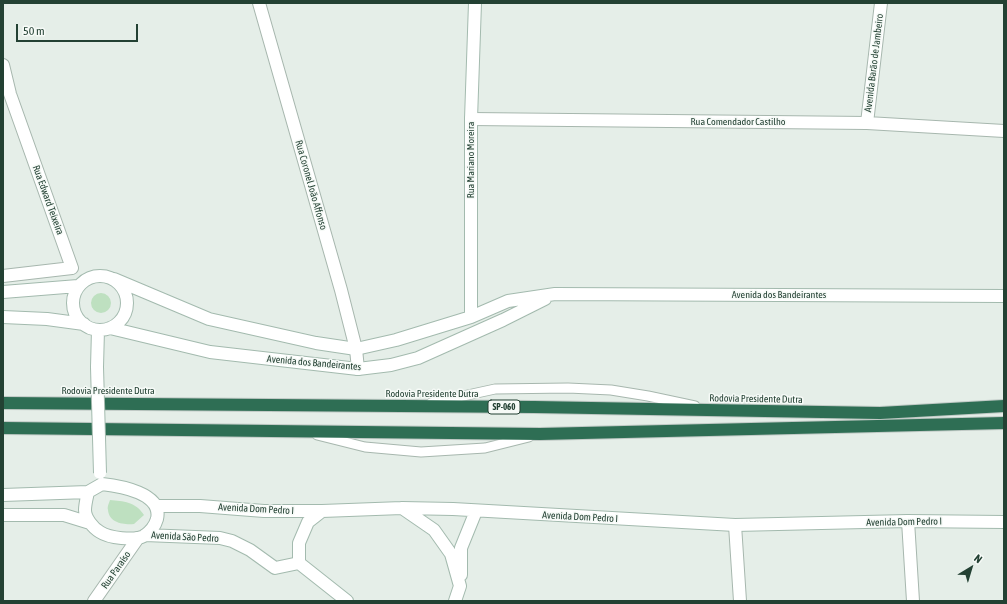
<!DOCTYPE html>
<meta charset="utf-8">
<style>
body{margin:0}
#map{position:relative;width:1007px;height:604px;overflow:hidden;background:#e5eee8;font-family:"Asap Condensed",sans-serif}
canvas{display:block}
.frame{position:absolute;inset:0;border:4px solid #234133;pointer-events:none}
.north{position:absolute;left:951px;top:548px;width:40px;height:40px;-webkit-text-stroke:3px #f6faf7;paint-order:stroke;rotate:38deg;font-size:11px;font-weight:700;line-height:16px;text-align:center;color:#234133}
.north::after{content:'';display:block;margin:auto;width:14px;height:18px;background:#234133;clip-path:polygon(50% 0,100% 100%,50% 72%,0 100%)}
.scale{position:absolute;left:16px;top:24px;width:122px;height:18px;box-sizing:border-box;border:2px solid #234133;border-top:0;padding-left:5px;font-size:12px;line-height:14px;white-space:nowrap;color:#234133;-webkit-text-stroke:3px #f6faf7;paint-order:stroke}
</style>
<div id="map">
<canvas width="1007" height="604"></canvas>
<div class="frame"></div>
<div class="north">N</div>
<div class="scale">50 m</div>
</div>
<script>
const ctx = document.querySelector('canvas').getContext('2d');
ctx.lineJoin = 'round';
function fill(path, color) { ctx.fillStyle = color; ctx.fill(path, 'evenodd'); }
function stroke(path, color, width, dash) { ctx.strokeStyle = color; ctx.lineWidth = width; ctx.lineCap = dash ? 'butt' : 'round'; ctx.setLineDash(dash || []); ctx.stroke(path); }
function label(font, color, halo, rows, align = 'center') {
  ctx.font = font + ' "Asap Condensed",sans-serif'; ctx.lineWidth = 3; ctx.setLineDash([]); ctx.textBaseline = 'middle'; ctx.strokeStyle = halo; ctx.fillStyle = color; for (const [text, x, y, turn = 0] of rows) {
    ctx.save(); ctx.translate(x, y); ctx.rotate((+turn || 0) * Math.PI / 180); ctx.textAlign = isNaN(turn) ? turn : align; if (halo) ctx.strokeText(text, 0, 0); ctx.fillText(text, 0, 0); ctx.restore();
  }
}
fill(new Path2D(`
 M91 303a10 10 0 1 1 20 0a10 10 0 1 1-20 0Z
 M110 500C123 501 136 502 144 515L134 524C124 525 109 523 108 510 107 507 109 503 110 500Z`), '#bee0c0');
const lane = new Path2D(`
 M431 403 495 389 568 388 611 390 648 396 695 406
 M317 435 365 447 421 452 485 448 529 437`);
const street = new Path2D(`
 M259 3 341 290 356 349 358 369
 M3 65 10 94 72 268 3 276
 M471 119 867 123 1004 131
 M867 123 881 3
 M908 521 913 601
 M735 525 740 601
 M94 601 138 538`);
const secondary = new Path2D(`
 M73 303a27 27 0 1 1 54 0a27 27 0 1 1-54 0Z
 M114 279 209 319 316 343 356 349 396 340 471 317 508 301 555 294 1004 296
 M3 292 78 286
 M3 317 47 319 84 324
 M471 317V119L475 3
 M110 328 210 352 358 369 391 365 418 358 503 320 545 299
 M97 367 98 330
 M102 484C120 486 163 493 157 519 155 526 150 532 144 536 134 541 109 538 100 532 93 528 85 518 85 510 85 504 87 497 88 492Z
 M3 495 88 492
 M156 506H200L264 511H322L402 508 453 509 735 525 908 521 1004 522
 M402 508 434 530 451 554 460 586 455 601
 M3 515H64L90 523
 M145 535 220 538 232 541 250 550 275 568 299 563 347 601
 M299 563V543L308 522 322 511
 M461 575V548L476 511`);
const highway = new Path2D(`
 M3 403 534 407 880 413 1004 406
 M3 428 540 434 1004 423`);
stroke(lane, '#a7b7ae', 11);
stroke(street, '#a7b7ae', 14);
stroke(secondary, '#a3baae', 14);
stroke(highway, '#c1cac6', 14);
stroke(lane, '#fff', 9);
stroke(street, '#fff', 12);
stroke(secondary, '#fff', 12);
stroke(highway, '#2e6e54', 12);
const secondaryBridge = new Path2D(`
 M97 367 100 473`);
stroke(secondaryBridge, '#a3baae', 14, []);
stroke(secondaryBridge, '#fff', 12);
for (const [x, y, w] of [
 [504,407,32]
]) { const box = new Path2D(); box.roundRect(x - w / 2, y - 7, w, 14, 3); ctx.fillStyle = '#f6faf7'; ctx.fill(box); stroke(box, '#234133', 1); }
label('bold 9px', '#234133', null, [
 ["SP-060",504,407]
]);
label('10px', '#234133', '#f6faf7', [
 ["Avenida Barão de Jambeiro",874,63,-83],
 ["Rua Comendador Castilho",738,122],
 ["Rua Mariano Moreira",471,160,-90],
 ["Rua Coronel João Affonso",311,185,74],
 ["Rua Edward Teixeira",48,200,70],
 ["Avenida dos Bandeirantes",779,295],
 ["Avenida dos Bandeirantes",314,363,5],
 ["Rodovia Presidente Dutra",108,391],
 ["Rodovia Presidente Dutra",432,394],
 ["Rodovia Presidente Dutra",756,399,1],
 ["Avenida Dom Pedro I",256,509,3],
 ["Avenida Dom Pedro I",580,517,3],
 ["Avenida Dom Pedro I",904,522,-1],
 ["Avenida São Pedro",185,537,3],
 ["Rua Paraíso",116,570,-55]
]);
</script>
